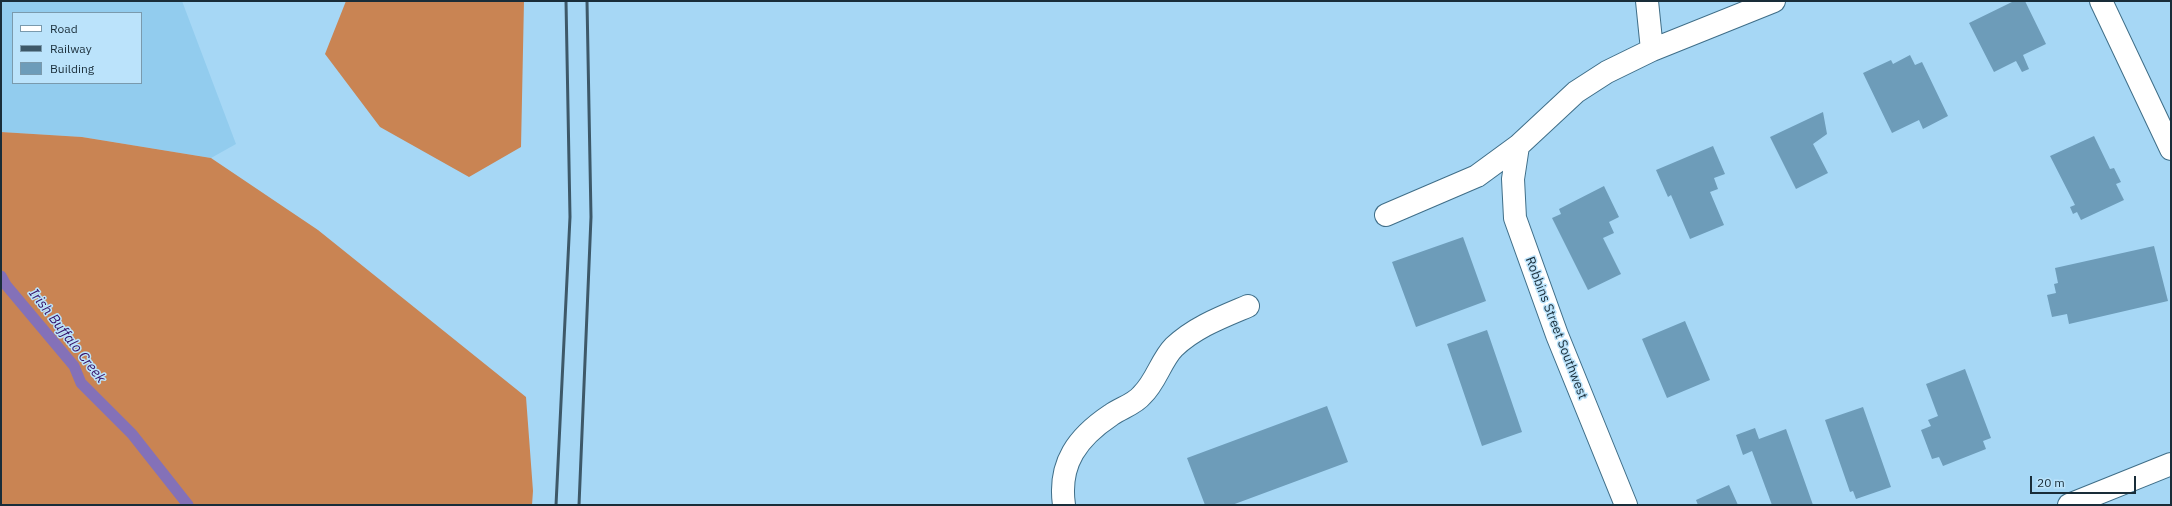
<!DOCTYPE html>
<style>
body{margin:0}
#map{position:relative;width:2172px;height:506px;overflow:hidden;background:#a6d7f5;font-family:"IBM Plex Sans",sans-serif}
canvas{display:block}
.frame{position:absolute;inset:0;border:2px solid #192d39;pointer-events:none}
.legend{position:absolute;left:12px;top:12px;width:130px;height:72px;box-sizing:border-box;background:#bbe3fb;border:1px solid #7a9aad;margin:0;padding:5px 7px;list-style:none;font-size:12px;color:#192d39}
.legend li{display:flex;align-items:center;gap:8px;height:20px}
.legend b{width:20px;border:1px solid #7a9aad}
.scale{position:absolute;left:2030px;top:476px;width:106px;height:18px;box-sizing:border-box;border:2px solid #192d39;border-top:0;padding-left:5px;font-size:12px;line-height:14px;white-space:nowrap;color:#192d39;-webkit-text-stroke:3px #bbe3fb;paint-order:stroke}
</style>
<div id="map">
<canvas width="2172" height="506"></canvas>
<div class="frame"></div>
<ul class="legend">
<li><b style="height:5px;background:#fff"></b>Road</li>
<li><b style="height:5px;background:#3d5868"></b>Railway</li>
<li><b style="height:11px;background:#6d9cb9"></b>Building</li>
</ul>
<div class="scale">20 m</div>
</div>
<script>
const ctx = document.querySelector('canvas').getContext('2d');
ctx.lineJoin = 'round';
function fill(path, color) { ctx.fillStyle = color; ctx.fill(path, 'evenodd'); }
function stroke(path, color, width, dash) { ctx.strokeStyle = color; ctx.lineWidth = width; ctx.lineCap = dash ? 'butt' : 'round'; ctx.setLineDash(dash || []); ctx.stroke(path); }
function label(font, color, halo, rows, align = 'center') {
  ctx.font = font + ' "IBM Plex Sans",sans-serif'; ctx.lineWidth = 3; ctx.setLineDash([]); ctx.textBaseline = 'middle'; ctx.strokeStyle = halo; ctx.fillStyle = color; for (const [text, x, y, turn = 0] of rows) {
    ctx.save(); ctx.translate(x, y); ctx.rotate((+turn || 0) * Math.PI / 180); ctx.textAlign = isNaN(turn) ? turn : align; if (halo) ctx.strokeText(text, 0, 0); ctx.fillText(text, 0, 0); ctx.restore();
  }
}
fill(new Path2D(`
 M1 1H182L236 144 211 158 82 137 1 132ZM13 13H141V83H13Z`), '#92ccee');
fill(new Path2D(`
 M346 1H524L521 147 469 177 380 127 325 54Z
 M1 132 82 137 211 158 318 230 526 397 533 491 532 505H1Z`), '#c98453');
stroke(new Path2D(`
 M1 276 6 285 74 366 81 383 132 434 188 505`), '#8471b8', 11);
fill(new Path2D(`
 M2014 1H2025L2046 44 2023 55 2029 69 2022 72 2016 61 1994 72 1969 23Z
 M1910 55 1915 65 1922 62 1948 116 1923 129 1919 120 1892 133 1863 73 1891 60 1893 64Z
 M1823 112 1827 134 1813 144 1828 173 1796 189 1770 137Z
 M2094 136 2110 169 2114 168 2121 182 2116 184 2124 200 2081 220 2077 212 2073 214 2070 207 2075 205 2050 156Z
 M1713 146 1725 174 1714 178 1718 189 1710 192 1724 225 1690 239 1671 195 1668 197 1656 170Z
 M1604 186 1619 217 1609 222 1614 233 1603 238 1621 274 1588 290 1552 218 1561 214 1559 209Z
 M1463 237 1486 301 1416 327 1392 262Z
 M2154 246 2168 301 2069 324 2067 314 2052 317 2047 295 2056 293 2054 284 2058 283 2055 268Z
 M1685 321 1710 380 1667 398 1642 339Z
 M1487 330 1522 432 1482 446 1447 344Z
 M1965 369 1991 438 1983 441 1986 449 1943 466 1939 457 1932 459 1921 430 1931 426 1928 420 1938 416 1926 384Z
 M1327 406 1348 462 1232 505H1205L1187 458Z
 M1863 407 1891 487 1856 499 1853 491 1850 492 1825 420Z
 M1755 428 1759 439 1786 429 1813 505H1772L1752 451 1743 455 1736 435Z
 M1729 485 1738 505H1698L1696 500Z`), '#6d9cb9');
const minor = new Path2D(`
 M1647 1 1652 50
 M2101 1 2171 149
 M1518 146 1513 179 1515 218 1557 335 1626 505
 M1386 215 1477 176 1518 146 1576 92 1607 72 1652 50 1774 1
 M1064 505C1058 463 1078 437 1111 415 1121 408 1135 404 1142 395 1156 382 1161 360 1174 347 1195 327 1222 317 1248 306
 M2069 505 2171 464`);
stroke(minor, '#3f6e88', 24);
stroke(minor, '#fff', 22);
stroke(new Path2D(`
 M556 505 570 217 566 1
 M579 505 591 217 587 1`), '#3d5868', 3);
label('13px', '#192d39', '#bbe3fb', [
 ["Robbins Street Southwest",1556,328,69]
]);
label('italic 14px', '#361369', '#bbe3fb', [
 ["Irish Buffalo Creek",67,336,52]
]);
</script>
